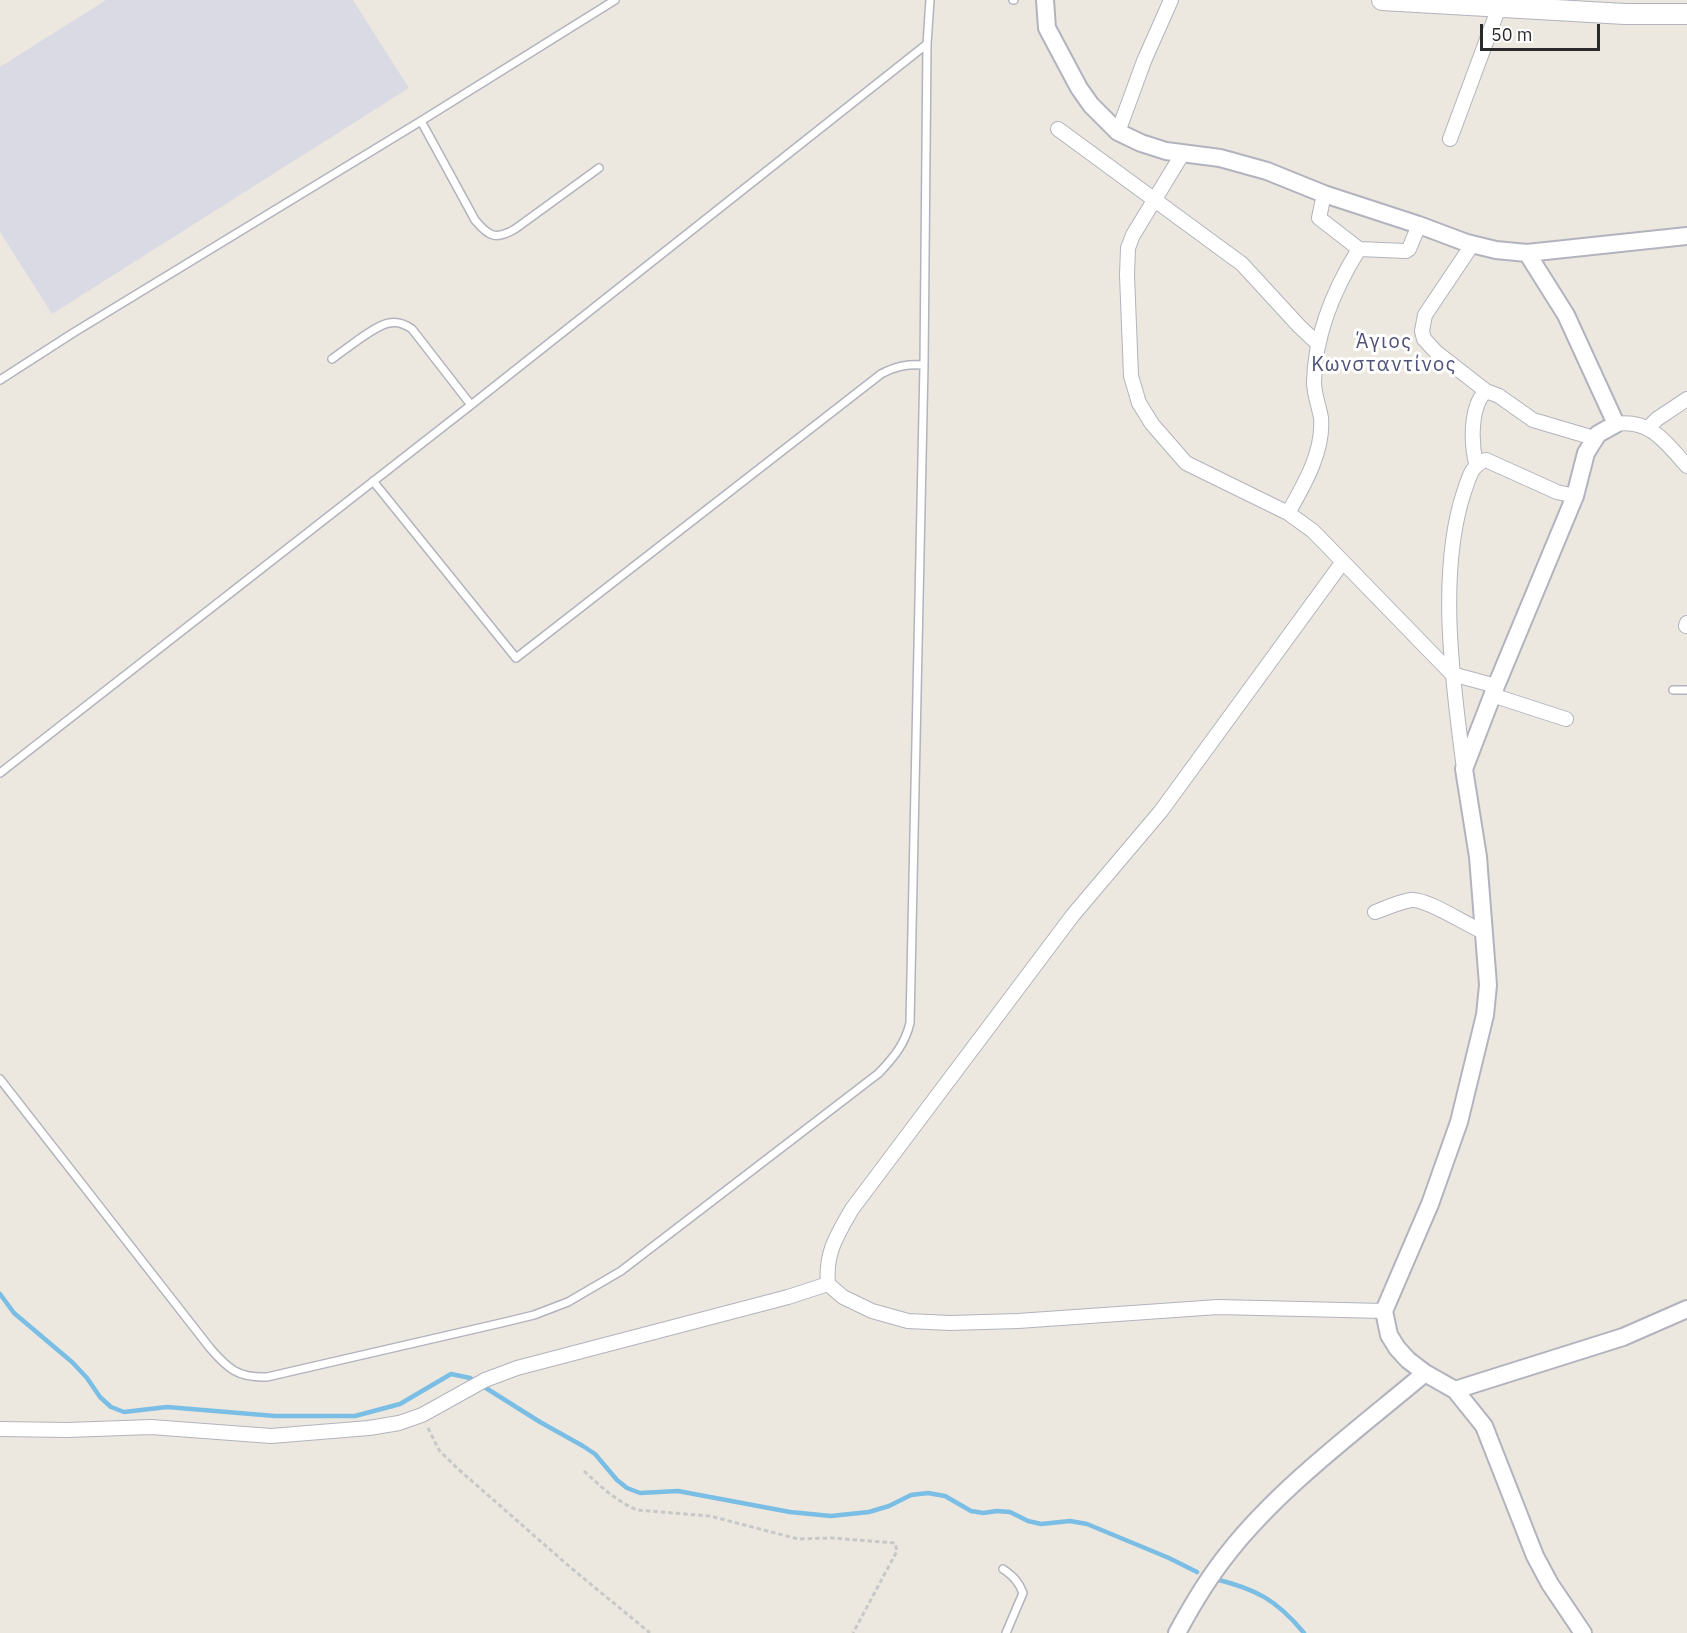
<!DOCTYPE html>
<meta charset="utf-8">
<style>
body{margin:0}
#map{position:relative;width:1687px;height:1633px;overflow:hidden;background:#ece8df;font-family:"IBM Plex Sans",sans-serif}
canvas{display:block}
.scale{position:absolute;left:1480px;top:24px;width:120px;height:27px;box-sizing:border-box;border:3px solid #2b2b2b;border-top:0;padding-left:8px;font-size:18px;line-height:21px;white-space:nowrap;color:#2b2b2b;-webkit-text-stroke:4px #fff;paint-order:stroke}
</style>
<div id="map">
<canvas width="1687" height="1633"></canvas>
<div class="scale">50 m</div>
</div>
<script>
const ctx = document.querySelector('canvas').getContext('2d');
ctx.lineJoin = 'round';
function fill(path, color) { ctx.fillStyle = color; ctx.fill(path, 'evenodd'); }
function stroke(path, color, width, dash) { ctx.strokeStyle = color; ctx.lineWidth = width; ctx.lineCap = dash ? 'butt' : 'round'; ctx.setLineDash(dash || []); ctx.stroke(path); }
function label(font, color, halo, rows, align = 'center') {
  ctx.font = font + ' "IBM Plex Sans",sans-serif'; ctx.lineWidth = 6; ctx.setLineDash([]); ctx.textBaseline = 'middle'; ctx.strokeStyle = halo; ctx.fillStyle = color; for (const [text, x, y, turn = 0] of rows) {
    ctx.save(); ctx.translate(x, y); ctx.rotate((+turn || 0) * Math.PI / 180); ctx.textAlign = isNaN(turn) ? turn : align; if (halo) ctx.strokeText(text, 0, 0); ctx.fillText(text, 0, 0); ctx.restore();
  }
}
fill(new Path2D(`
 M106 0H353L409 88 52 314 0 232V67Z`), '#dadae5');
stroke(new Path2D(`
 M0 1294 14 1313 72 1362 87 1378 100 1397 111 1407 124 1412 167 1407 275 1416H355L400 1404 451 1374 470 1378 540 1422 583 1446 595 1454 617 1480 627 1488 640 1493 678 1491 790 1512 831 1516 869 1512 889 1506 911 1495 928 1493 945 1496 971 1511 983 1513 997 1511 1010 1512 1028 1521 1041 1524 1070 1521 1087 1524 1169 1558 1197 1572
 M1215 1579C1256 1589 1277 1600 1304 1633`), '#7abee5', 4.5);
const service = new Path2D(`
 M1013 0H1014
 M421 121 475 220C489 237 496 240 515 229L599 168
 M332 359C345 350 375 325 389 323 398 321 405 324 412 329L471 405
 M0 380 73 333 421 121 615 0
 M373 481 516 658 881 374C896 366 907 364 924 365
 M1673 690H1687
 M0 773 471 405 927 44
 M0 1079 210 1348C228 1369 238 1378 267 1377L501 1323 534 1315 568 1302 621 1271 879 1073C894 1057 905 1044 910 1023L924 365 927 44 930 0
 M1003 1569C1013 1576 1019 1582 1023 1593L1006 1633`);
const minor = new Path2D(`
 M1058 129 1242 264 1299 326 1318 344
 M1118 132 1144 61 1171 0
 M1450 139 1499 7
 M1183 153 1133 235 1128 248 1127 275 1131 376 1139 403 1152 424 1186 463 1288 513 1313 531 1452 674 1496 686
 M1324 194 1319 218 1359 249
 M1472 245 1425 315 1422 331 1424 339 1436 352 1486 391
 M1616 424C1651 419 1666 443 1687 466
 M1648 428 1657 419 1687 399
 M1476 463C1471 443 1470 406 1486 391L1499 396 1533 420 1594 438
 M1288 513C1304 485 1324 451 1321 418 1319 406 1314 394 1314 382 1315 334 1334 289 1359 249L1406 251 1409 249 1419 225
 M1342 563 1161 811 1073 915 852 1209C837 1235 825 1253 828 1284L843 1297 872 1311 908 1321 950 1323 1018 1321 1218 1307 1384 1311
 M1686 626 1687 623
 M1492 695 1566 719
 M1464 769C1453 685 1437 574 1464 492 1469 478 1471 465 1486 460L1557 492 1575 496
 M1375 912C1386 908 1399 902 1411 900 1427 898 1466 925 1484 932
 M0 1429 67 1430 151 1427 271 1436 369 1428 399 1423 422 1415 485 1380 517 1368 788 1297 828 1284`);
const tertiary = new Path2D(`
 M1045 0 1047 28 1079 88 1091 105 1118 132 1141 143 1166 151 1220 158 1267 171 1324 194 1419 225 1467 243 1496 250 1527 253 1687 236
 M1527 253 1566 315 1616 424 1598 434 1586 453 1575 496 1496 686 1464 769 1478 857 1488 985 1485 1015 1459 1122 1430 1204 1384 1311 1389 1335 1397 1348 1408 1360 1425 1373 1455 1390 1484 1426 1535 1556 1550 1584 1583 1633
 M1455 1390 1623 1337 1687 1309
 M1177 1633C1192 1605 1208 1578 1229 1552 1281 1486 1361 1427 1425 1373`);
const secondary = new Path2D(`
 M1382 0 1625 14H1687`);
stroke(service, '#b2b3be', 10);
stroke(minor, '#b2b3be', 16);
stroke(tertiary, '#b2b3be', 20);
stroke(secondary, '#b2b3be', 22);
stroke(new Path2D(`
 M428 1428 439 1450 457 1468 570 1567 650 1633
 M584 1471C600 1486 616 1501 637 1510L710 1516 798 1539 832 1538 895 1543 897 1551 853 1633`), '#c8c8c8', 3, [4.5, 3]);
stroke(service, '#fff', 7);
stroke(minor, '#fff', 14);
stroke(tertiary, '#fff', 16);
stroke(secondary, '#fff', 20);
ctx.letterSpacing = '1.5px';
label('20px', '#4f5279', '#fff', [
 ["Άγιος",1384,342],
 ["Κωνσταντίνος",1384,365]
]);
ctx.letterSpacing = '0px';
</script>
